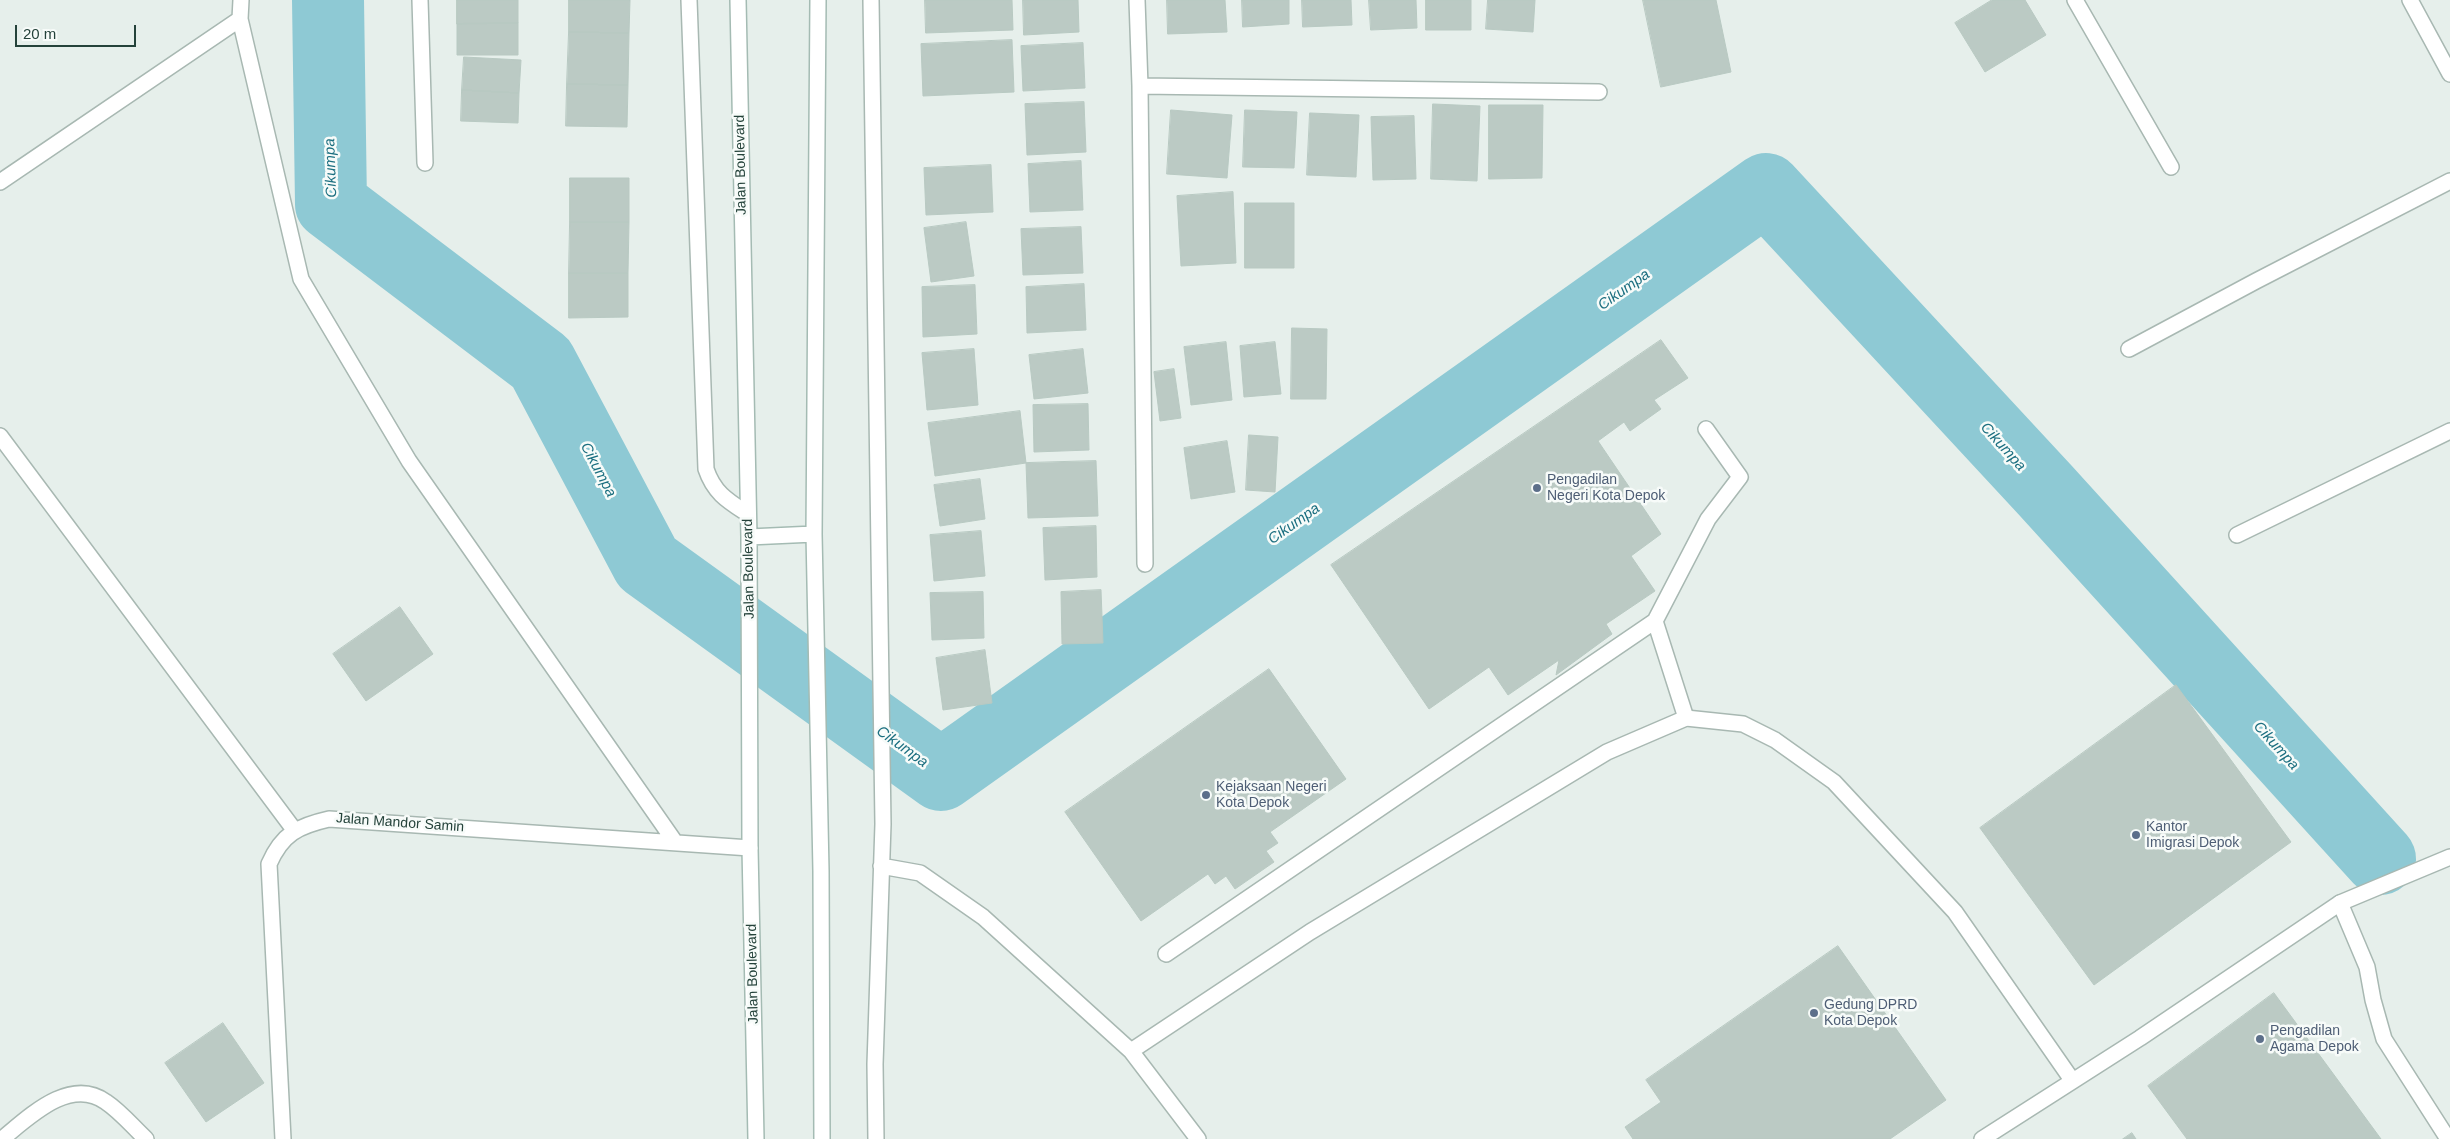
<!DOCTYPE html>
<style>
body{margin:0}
#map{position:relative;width:2450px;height:1139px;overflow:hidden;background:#e6efeb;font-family:Arial,sans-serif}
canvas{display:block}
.scale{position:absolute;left:15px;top:25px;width:121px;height:22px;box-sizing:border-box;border:2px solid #24423a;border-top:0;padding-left:6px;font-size:15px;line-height:18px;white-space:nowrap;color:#24423a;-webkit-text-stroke:4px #f7fbf9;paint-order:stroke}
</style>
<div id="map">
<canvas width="2450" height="1139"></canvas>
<div class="scale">20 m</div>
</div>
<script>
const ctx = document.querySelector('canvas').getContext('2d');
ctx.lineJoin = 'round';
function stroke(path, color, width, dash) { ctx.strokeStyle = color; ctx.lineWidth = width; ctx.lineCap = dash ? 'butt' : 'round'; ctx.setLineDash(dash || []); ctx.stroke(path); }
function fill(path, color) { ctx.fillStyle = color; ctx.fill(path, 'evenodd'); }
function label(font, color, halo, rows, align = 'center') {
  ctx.font = font + ' Arial,sans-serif'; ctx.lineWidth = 5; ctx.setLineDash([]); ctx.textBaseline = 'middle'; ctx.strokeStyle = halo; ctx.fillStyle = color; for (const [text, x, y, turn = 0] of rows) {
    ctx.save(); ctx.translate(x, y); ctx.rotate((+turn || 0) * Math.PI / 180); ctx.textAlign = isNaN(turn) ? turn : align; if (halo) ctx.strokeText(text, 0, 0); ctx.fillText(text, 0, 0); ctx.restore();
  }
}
stroke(new Path2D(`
 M328 0 331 204 541 363 647 563 941 775 1766 189 2046 491 2380 859`), '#8ec9d4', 72);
const building = new Path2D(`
 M457 0H518V23L457 24Z
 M569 0H630L629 33 569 32Z
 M925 0H1012L1013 30 926 33Z
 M1023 0H1078L1079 32 1024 35Z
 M1167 0H1225L1227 32 1168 34Z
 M1242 0H1289V24L1243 27Z
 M1302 0H1351L1352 25 1303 27Z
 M1369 0H1416L1417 28 1371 30Z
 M1426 0H1471V30H1426Z
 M1488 0H1535L1533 32 1486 29Z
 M1643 0H1716L1731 72 1661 87Z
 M1992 0H2025L2046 35 1985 72 1955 23Z
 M518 23V55H457V24Z
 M569 32 629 33 628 85 567 84Z
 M1012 40 1014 92 923 96 921 44Z
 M1083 43 1085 88 1023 91 1021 46Z
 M464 57 521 60 519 93 462 90Z
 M567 84 628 85 627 127 566 126Z
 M462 90 519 93 518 123 461 121Z
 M1084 102 1086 152 1027 155 1025 104Z
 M1433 104 1480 106 1477 181 1431 179Z
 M1489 105H1543L1542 178 1489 179Z
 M1171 110 1232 115 1227 178 1167 174Z
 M1245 110 1297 112 1294 168 1243 167Z
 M1310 113 1359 115 1356 177 1307 175Z
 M1414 116 1416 179 1373 180 1371 117Z
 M1081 161 1083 210 1030 212 1028 164Z
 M991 165 993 212 926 215 924 168Z
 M570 178H629V222H570Z
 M1233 192 1236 263 1181 266 1177 196Z
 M1245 203H1294V268H1245Z
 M570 222H629L628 273H569Z
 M966 222 974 276 931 282 924 228Z
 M1081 227 1083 273 1023 275 1021 229Z
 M569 273H628V317L569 318Z
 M1084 284 1086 330 1027 333 1026 287Z
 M975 285 977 334 923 337 922 287Z
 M1292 328 1327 329 1326 399H1291Z
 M1661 340 1688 378 1654 400 1661 409 1630 431 1624 422 1598 441 1661 534 1631 556 1655 591 1606 624 1612 634 1556 675 1559 660 1508 695 1489 667 1429 709 1331 565Z
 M1226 342 1232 400 1191 405 1184 347Z
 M1275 342 1281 394 1244 397 1240 346Z
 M974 349 978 405 927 410 922 353Z
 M1083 349 1088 393 1034 399 1029 355Z
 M1174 369 1181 418 1160 421 1154 372Z
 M1088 404 1089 450 1034 452 1033 405Z
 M1020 411 1026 463 935 476 928 423Z
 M1249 435 1278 437 1275 492 1246 490Z
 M1227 441 1235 492 1191 499 1184 448Z
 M1096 461 1098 516 1028 518 1026 463Z
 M980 479 985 519 940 526 934 485Z
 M1096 526 1097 577 1045 580 1043 528Z
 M981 531 985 576 934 581 930 535Z
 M1101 590 1103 643 1062 644 1061 592Z
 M983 592 984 638 932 640 930 593Z
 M400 607 433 654 366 701 333 654Z
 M985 650 992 703 943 710 936 658Z
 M1269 669 1346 779 1270 832 1278 843 1266 851 1274 862 1235 889 1226 876 1215 884 1208 874 1141 921 1065 812Z
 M2176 685 2291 842 2094 985 1980 828Z
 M1838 946 1946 1100 1890 1139H1633L1625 1127 1661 1102 1646 1080Z
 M2274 993 2381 1139H2187L2148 1086Z
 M223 1023 264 1083 206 1122 165 1063Z
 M2132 1133 2136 1139H2123Z`);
fill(building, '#bbcac4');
stroke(building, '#b8c9c2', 1);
const lane = new Path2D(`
 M1686 718 1655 621 1708 519 1740 477 1706 429
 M2340 903 2367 967 2373 1000 2384 1039 2448 1139
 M1166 954 1655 621`);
const street = new Path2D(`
 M241 0 240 19 301 279 409 461 675 842
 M420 0 425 163
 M689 0 706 469C714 493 728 501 748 514
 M871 0 883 824 875 1064 876 1139
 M1137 0 1140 86 1145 564
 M2075 0 2171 167
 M2410 0 2450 74
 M1140 86 1599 92
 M0 182 240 19
 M2129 349 2256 281 2450 181
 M0 436 295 831
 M2237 535 2450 431
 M881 866 920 873 983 917 1131 1051 1198 1139
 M1131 1051 1310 932 1607 752 1686 718 1743 724 1775 740 1834 782 1955 912 2072 1080
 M2 1139C29 1117 70 1076 106 1102 121 1112 133 1127 146 1139
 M283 1139 269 864C282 834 298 826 329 819L750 848
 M1982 1139 2140 1038 2340 903 2450 857`);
const secondary = new Path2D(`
 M738 0 749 537 750 848 756 1139
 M818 0 814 534 821 871 822 1139
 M749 537 814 534`);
stroke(lane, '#a8b8b2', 18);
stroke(street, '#a8b8b2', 18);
stroke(secondary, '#a4bbb3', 18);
stroke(lane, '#fff', 15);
stroke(street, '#fff', 15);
stroke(secondary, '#fff', 15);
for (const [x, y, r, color] of [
 [1537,488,5,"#5c6f8a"],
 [1206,795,5,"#5c6f8a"],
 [2136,835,5,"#5c6f8a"],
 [1814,1013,5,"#5c6f8a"],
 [2260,1039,5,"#5c6f8a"]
]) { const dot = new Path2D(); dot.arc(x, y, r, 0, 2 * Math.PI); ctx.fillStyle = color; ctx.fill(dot); stroke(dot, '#f7fbf9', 2); }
label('14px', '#24423a', '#f7fbf9', [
 ["Jalan Boulevard",741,165,-91],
 ["Jalan Boulevard",749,569,-91],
 ["Jalan Mandor Samin",400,823,4],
 ["Jalan Boulevard",753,974,-91]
]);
label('14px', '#4e5e75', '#f7fbf9', [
 ["Pengadilan",1547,480],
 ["Negeri Kota Depok",1547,496],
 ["Kejaksaan Negeri",1216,787],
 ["Kota Depok",1216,803],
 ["Kantor",2146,827],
 ["Imigrasi Depok",2146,843],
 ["Gedung DPRD",1824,1005],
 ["Kota Depok",1824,1021],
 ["Pengadilan",2270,1031],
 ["Agama Depok",2270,1047]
], 'left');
label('italic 15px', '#1c6f80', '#f7fbf9', [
 ["Cikumpa",331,168,-92],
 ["Cikumpa",1624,290,-35],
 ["Cikumpa",2003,447,48],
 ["Cikumpa",598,470,62],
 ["Cikumpa",1294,524,-35],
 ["Cikumpa",2276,746,48],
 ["Cikumpa",902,747,36]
]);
</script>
